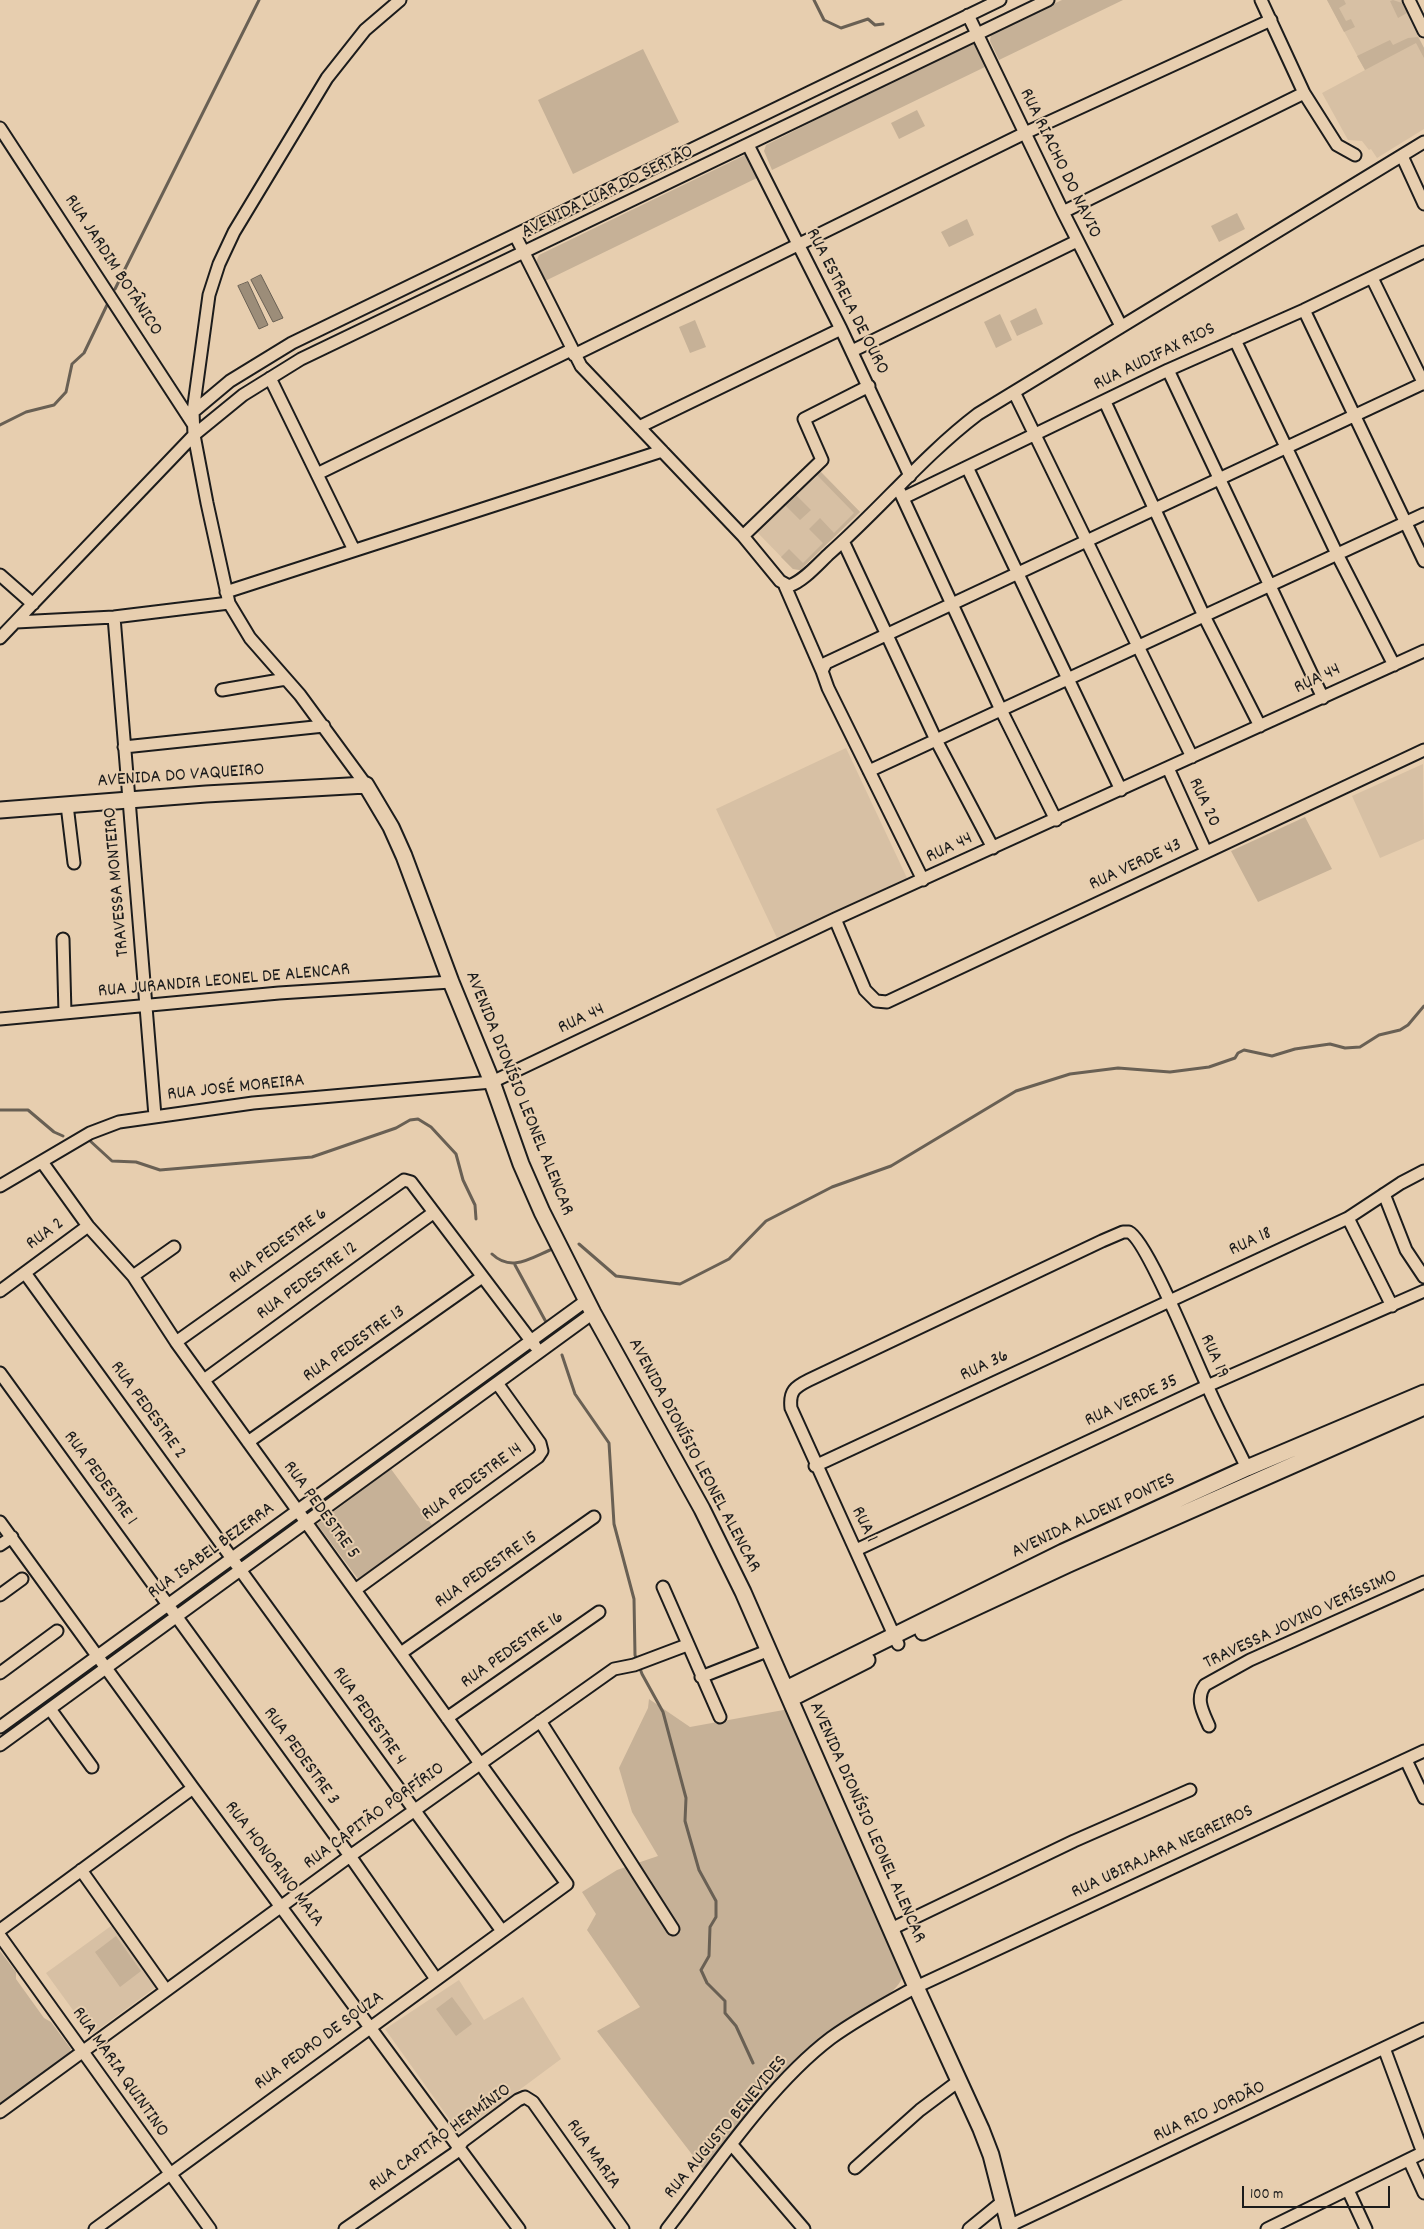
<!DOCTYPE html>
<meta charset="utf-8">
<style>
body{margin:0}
#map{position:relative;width:1424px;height:2229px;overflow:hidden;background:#e7ceaf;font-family:Dekko,sans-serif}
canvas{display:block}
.scale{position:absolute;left:1242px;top:2186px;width:148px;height:22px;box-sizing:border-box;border:2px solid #1c1c1c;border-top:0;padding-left:6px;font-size:15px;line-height:18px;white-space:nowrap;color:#1c1c1c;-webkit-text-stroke:4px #e7ceaf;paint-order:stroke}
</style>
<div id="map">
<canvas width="1424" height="2229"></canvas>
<div class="scale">100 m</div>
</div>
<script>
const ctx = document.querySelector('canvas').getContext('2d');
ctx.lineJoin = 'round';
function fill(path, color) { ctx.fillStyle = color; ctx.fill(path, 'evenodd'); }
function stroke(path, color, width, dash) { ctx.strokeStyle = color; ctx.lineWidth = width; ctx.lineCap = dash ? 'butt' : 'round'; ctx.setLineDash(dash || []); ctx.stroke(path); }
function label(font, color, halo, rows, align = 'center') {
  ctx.font = font + ' Dekko,sans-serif'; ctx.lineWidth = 4; ctx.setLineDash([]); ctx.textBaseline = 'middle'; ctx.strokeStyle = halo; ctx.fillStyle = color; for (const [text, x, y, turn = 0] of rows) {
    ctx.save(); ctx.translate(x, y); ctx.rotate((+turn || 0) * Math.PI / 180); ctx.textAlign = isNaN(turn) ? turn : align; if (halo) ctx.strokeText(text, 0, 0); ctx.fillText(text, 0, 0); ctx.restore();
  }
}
fill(new Path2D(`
 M1327 0H1401L1424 48V129L1377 158 1371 149 1369 150 1362 141 1348 140 1322 93 1365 70Z
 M819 470 860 512 800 570 793 569 756 531Z
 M846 748 907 878 777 938 716 809Z
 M1423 764 1424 839 1380 858 1352 796Z
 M111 1926 156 1987 91 2035 46 1973Z
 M459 1980 484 2020 523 1997 561 2059 460 2134 385 2029Z`), '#d7c0a4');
fill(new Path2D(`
 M1062 0H1123L999 60 990 41 991 33Z
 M1327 0H1344L1346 4 1339 8 1346 21 1351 19 1355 27 1344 32Z
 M1393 0 1402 3 1407 13 1398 18 1390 1Z
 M1418 37 1424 48V58L1416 43 1365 70 1357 56 1390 40 1393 45 1408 38Z
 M971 42 977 45 987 66 772 170 764 151 766 145Z
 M643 49 679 122 573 174 538 100Z
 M917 110 925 126 899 139 891 123Z
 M745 155 750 157 761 176 545 281 536 262 539 255Z
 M1237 213 1245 229 1219 242 1211 226Z
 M967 219 974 235 949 247 941 232Z
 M1036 308 1043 324 1017 336 1010 321Z
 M1000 314 1012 340 996 348 984 322Z
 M695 320 706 347 690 353 679 327Z
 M819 470 860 512 800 570 793 569 781 557 789 549 803 563 823 543 809 529 820 518 834 533 854 513 817 475 796 495 811 510 800 520 785 505 765 525 764 523Z
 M1305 817 1332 869 1258 902 1231 851Z
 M391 1469 432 1525 358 1579 317 1524Z
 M649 1699 690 1727 789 1709 903 1973C902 1994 862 2008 846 2020 788 2061 747 2115 704 2170L597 2031 640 2007 587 1930 596 1914 582 1892 617 1870 658 1856 632 1812 619 1768 648 1708Z
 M116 1936 141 1971 120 1987 95 1952Z
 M0 1951 16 1972V1979L44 2018 51 2022 71 2049 69 2054 0 2105Z
 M452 1997 472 2024 456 2036 436 2009Z`), '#c6b197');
const water = new Path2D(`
 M261 275 283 318 273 322 251 280Z
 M248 282 268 325 259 329 238 286Z`);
fill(water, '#9c8d79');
stroke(water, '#696054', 1);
stroke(new Path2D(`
 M814 0 824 20 841 28 868 19 875 25 883 24
 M115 289 259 0
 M0 425 26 412 54 405 66 392 72 364 84 353 107 305
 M0 1110H28L54 1132 63 1136
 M88 1139 112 1161 136 1162 160 1170 312 1157 396 1128 410 1120 418 1119 431 1127 456 1154 463 1180 475 1205 476 1219
 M579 1244 616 1276 680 1284 729 1259 766 1221 832 1187 891 1166 1016 1091 1070 1074 1118 1068 1170 1072 1209 1067 1235 1058 1238 1053 1244 1050 1272 1056 1295 1049 1330 1044 1345 1048 1360 1047 1379 1035 1400 1030 1408 1025 1424 1006
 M492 1254C511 1272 529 1259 550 1250
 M515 1265 546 1322
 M562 1355 575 1394 609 1443 614 1524 634 1599 635 1655 642 1674 663 1712 686 1798 685 1821 699 1870 716 1901V1917L710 1927 709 1956 701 1970 707 1983 725 2001V2013L736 2026 753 2063`), '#696054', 3);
const street = new Path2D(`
 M1261 0 1304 93 1337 145 1355 155
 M1409 0 1424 31
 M968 15 1063 212 1121 326
 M0 128 193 424
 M748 145 841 329 910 476
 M1402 156 1424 204
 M1063 212 1304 93
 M515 235 581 366 743 536 780 581 789 586C804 581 819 563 830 553 881 508 924 455 978 414L1424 142
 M1372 278 1424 384
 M1304 310 1424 561
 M1235 340 1337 554 1394 665
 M852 351 1077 241
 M574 355 1025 133 1271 20
 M1168 370 1323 698
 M270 378 354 550
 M1014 392 1192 757
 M1105 402 1204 616 1260 726
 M193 412 230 381 292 343 1000 0
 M639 427 841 329
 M967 467 1121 790
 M317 474 571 350
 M900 492 1001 710 1056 820
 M903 498 1168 370 1304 310 1424 252
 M743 536 822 460 804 419 869 386
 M843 541 936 740 993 848
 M0 575 33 604
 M785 586 822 671
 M226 592 662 451
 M114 617 155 1116
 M16 622 114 617 229 603
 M0 638 194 435 243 395 301 359 1048 0
 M222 690 286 679
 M124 747 324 726
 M1168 768 1206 852
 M869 771 1424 514
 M366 785 300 695 250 638 229 603 207 503 194 435 193 412 209 295 219 264 234 232 327 78 365 30 400 0
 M67 805 74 863
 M923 880 828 688 822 671 826 663 1424 383
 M835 919 865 990 876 1001 887 1002 1424 750
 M63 939 65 1013
 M0 1019 279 993 451 982
 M42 1162 88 1226 133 1276 176 1342 567 1884 95 2229
 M0 1186 90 1133 119 1122 253 1103 492 1082 835 919 1424 651
 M1384 1194 1406 1250 1424 1277
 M1348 1218 1392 1306
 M25 1273 502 1931
 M133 1276 174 1247
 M0 1291 88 1226
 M176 1342 404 1180 411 1182 535 1346
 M0 1373 350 1856 436 1979
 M204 1380 433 1213
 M248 1442 482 1277
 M815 1466 1348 1218 1401 1183 1424 1171
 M0 1522 193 1788 519 2229
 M0 1545 12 1537
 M856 1550 1207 1386 1424 1291
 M663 1587 720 1717
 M355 1590 538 1457 542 1451 540 1443 497 1383
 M0 1595 22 1579
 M898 1644 791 1408C789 1391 795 1387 809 1380L1102 1241 1123 1232H1129C1147 1240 1195 1360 1207 1385 1219 1413 1234 1441 1247 1468
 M401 1653 594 1517
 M0 1673 57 1631
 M701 1677 767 1651
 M50 1709 92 1767
 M447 1718 599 1612
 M540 1721 673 1929
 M1209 1726C1203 1712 1195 1699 1205 1685L1250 1660 1424 1582
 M0 1727 587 1300
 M0 1745 593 1313
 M1406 1760 1424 1798
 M81 1870 166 1990
 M891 1929 1074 1841 1190 1790
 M0 1930 193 1788
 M0 1936 210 2229
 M1384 2048 1423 2153
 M0 2112 350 1856 614 1669 634 1665 687 1645
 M732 2145 804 2229
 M1409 2160 1424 2193
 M855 2168 920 2110 960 2080
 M1348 2190 1366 2229
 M1009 2226 1424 2029
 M345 2229 455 2153 463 2141 518 2100 525 2097 533 2102 623 2229
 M667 2229C714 2168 770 2084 831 2038 857 2019 887 2003 916 1987L1424 1751
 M969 2229 1002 2202
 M1267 2229 1424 2152`);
const secondary = new Path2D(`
 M0 810 206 794 366 785 391 827 404 856 451 982 492 1082 521 1164 542 1212 593 1313 702 1509 743 1592 916 1987 981 2129 991 2155 1010 2229
 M923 1632 1069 1564 1424 1407
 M786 1689 1063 1552 1247 1468 1424 1393
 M790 1699 867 1660`);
stroke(street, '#1c1c1c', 15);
stroke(secondary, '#1c1c1c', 19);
stroke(street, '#e7ceaf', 11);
stroke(secondary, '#e7ceaf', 15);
label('19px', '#1c1c1c', '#e7ceaf', [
 ["RUA RIACHO DO NAVIO",1059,164,64],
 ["AVENIDA LUAR DO SERTÃO",608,193,-26],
 ["RUA JARDIM BOTÂNICO",112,266,57],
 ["RUA ESTRELA DE OURO",846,302,63],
 ["RUA AUDIFAX RIOS",1155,358,-26],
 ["RUA 44",1318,680,-25],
 ["AVENIDA DO VAQUEIRO",181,777,-4],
 ["RUA 20",1203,803,65],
 ["RUA 44",950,849,-25],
 ["RUA VERDE 43",1136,866,-25],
 ["TRAVESSA MONTEIRO",118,882,-95],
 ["RUA JURANDIR LEONEL DE ALENCAR",224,982,-5],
 ["RUA 44",582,1020,-25],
 ["RUA JOSÉ MOREIRA",236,1089,-6],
 ["AVENIDA DIONÍSIO LEONEL ALENCAR",518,1094,68],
 ["RUA 2",46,1235,-36],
 ["RUA 18",1251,1243,-25],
 ["RUA PEDESTRE 6",279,1247,-36],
 ["RUA PEDESTRE 12",308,1282,-36],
 ["RUA PEDESTRE 13",355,1345,-35],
 ["RUA 19",1213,1357,66],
 ["RUA 36",985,1367,-25],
 ["RUA VERDE 35",1132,1402,-25],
 ["RUA PEDESTRE 2",147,1411,54],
 ["AVENIDA DIONÍSIO LEONEL ALENCAR",693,1456,62],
 ["RUA PEDESTRE 1",99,1479,54],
 ["RUA PEDESTRE 14",473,1483,-36],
 ["RUA PEDESTRE 5",320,1511,54],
 ["AVENIDA ALDENI PONTES",1094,1517,-25],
 ["RUA 1",863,1525,64],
 ["RUA ISABEL BEZERRA",212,1552,-36],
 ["RUA PEDESTRE 15",487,1571,-35],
 ["TRAVESSA JOVINO VERÍSSIMO",1301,1621,-25],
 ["RUA PEDESTRE 16",513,1651,-35],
 ["RUA PEDESTRE 4",368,1717,55],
 ["RUA PEDESTRE 3",300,1757,54],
 ["RUA CAPITÃO PORFÍRIO",375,1817,-36],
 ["AVENIDA DIONÍSIO LEONEL ALENCAR",866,1823,66],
 ["RUA UBIRAJARA NEGREIROS",1163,1853,-25],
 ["RUA HONORINO MAIA",273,1865,53],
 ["RUA PEDRO DE SOUZA",320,2042,-36],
 ["RUA MARIA QUINTINO",119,2073,55],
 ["RUA RIO JORDÃO",1210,2113,-25],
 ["RUA AUGUSTO BENEVIDES",727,2128,-50],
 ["RUA CAPITÃO HERMÍNIO",441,2139,-36],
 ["RUA MARIA",592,2155,55]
]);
</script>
